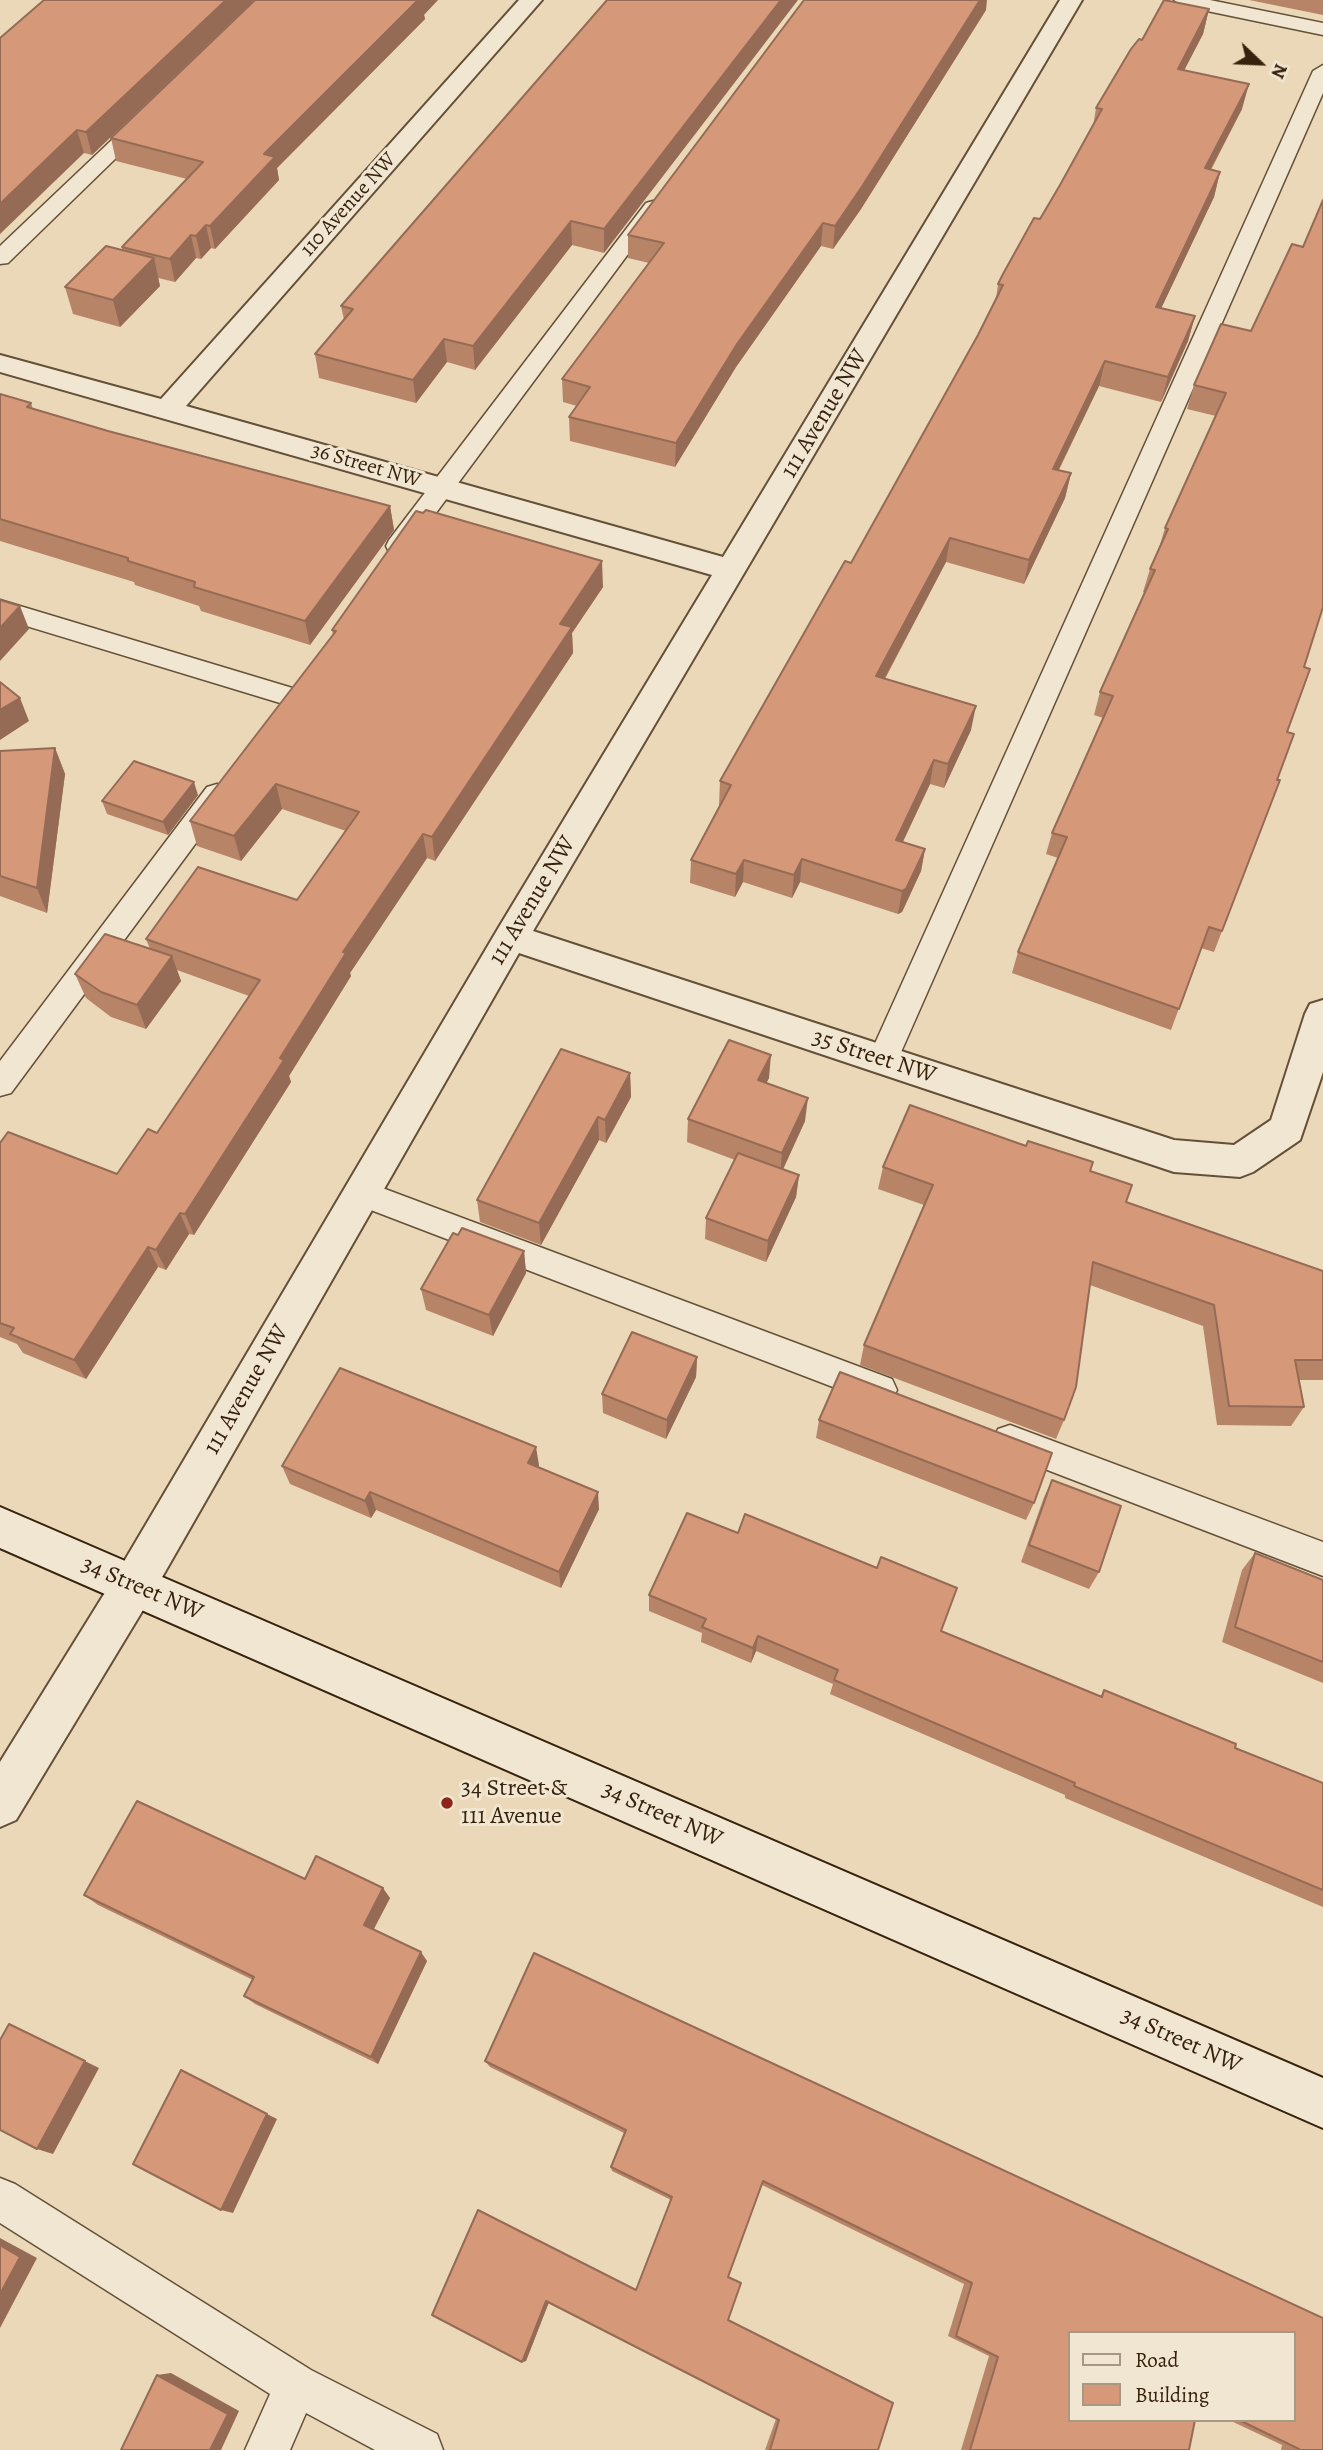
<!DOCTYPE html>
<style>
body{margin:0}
#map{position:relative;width:1323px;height:2450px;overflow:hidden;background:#ead8b9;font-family:Alegreya,serif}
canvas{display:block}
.legend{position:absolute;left:1068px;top:2331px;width:228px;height:91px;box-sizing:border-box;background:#f1e6d2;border:2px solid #a79883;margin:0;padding:9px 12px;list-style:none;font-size:21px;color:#37220c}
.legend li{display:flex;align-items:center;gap:14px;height:35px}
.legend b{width:35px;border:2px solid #a79883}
.north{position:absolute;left:1225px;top:28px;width:70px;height:70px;-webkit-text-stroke:5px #f1e6d2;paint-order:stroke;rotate:113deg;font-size:19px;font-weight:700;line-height:28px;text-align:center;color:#37220c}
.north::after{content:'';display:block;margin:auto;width:24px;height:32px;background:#37220c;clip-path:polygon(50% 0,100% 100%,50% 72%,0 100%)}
</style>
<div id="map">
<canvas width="1323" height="2450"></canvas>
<ul class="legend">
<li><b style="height:9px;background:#f1e6d2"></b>Road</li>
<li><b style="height:19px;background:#d59979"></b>Building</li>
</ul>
<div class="north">N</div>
</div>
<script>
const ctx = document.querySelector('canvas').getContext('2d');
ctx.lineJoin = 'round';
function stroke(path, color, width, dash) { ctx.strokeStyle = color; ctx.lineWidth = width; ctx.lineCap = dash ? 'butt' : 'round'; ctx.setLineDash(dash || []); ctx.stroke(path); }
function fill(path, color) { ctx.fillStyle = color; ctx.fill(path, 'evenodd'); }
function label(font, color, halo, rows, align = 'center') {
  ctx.font = font + ' Alegreya,serif'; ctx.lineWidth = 6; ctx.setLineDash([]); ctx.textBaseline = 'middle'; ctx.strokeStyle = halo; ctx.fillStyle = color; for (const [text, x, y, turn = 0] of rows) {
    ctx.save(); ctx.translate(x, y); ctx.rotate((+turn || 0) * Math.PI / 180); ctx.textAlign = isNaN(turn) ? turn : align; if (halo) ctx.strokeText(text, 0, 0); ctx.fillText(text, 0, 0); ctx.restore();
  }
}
const lane = new Path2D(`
 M1174 0H1210L1323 23V35L1183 6Z
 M1323 65V93L898 1059 894 1068 883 1071 872 1068 868 1059 1313 71Z
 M143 115 150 117 153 121 150 125 8 263 0 264V246L136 117Z
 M653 201 660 203 663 207 660 211 407 552H389L386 546 389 540 646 203Z
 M0 600 299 690 303 697 299 704 290 706 0 618Z
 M217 784 227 787 231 794 227 801 11 1093 0 1096V1061L207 787Z
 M361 1180 892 1379 897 1390 892 1401 880 1405 350 1202 345 1193 350 1184Z
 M1010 1425 1323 1542V1576L998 1451 993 1440 998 1429Z
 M0 2178 15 2184 311 2370 437 2434 443 2450H375L306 2413 290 2450H245L270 2394 0 2223Z`);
const street = new Path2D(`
 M519 0H542L186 406 723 557 1060 0H1082L533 931 1174 1140 1234 1145 1271 1120 1305 1014 1310 1004 1323 1000V1072L1300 1140 1253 1172 1240 1177 1174 1172 519 953 149 1600 16 1820 0 1827V1762L119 1570 499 927 712 575 0 372V355L161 399Z`);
const secondary = new Path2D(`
 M0 1507 1323 2078V2128L0 1548Z`);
stroke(lane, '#645037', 3);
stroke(street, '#645037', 4);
stroke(secondary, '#37220c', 4);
fill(lane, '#f1e6d2');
fill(street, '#f1e6d2');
fill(secondary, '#f1e6d2');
fill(new Path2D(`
 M254 0 92 155 84 153 0 38Z
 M607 0 604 253 572 245 475 370 447 362 416 403 319 378 315 354 344 320 341 306Z
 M1249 0H1323V15Z
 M1209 9 1203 34 1184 70 1242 109 1211 170 1220 172 1214 197 1161 308 1195 316 1188 341 1161 402 1099 386 1059 470 1071 473 1065 498 1024 584 946 562 885 679 971 730 944 788 930 784 903 842 925 849 921 871 902 912 898 914 800 882 792 898 743 882 735 897 690 883 691 860 720 805H719L720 781 851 563 978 335 996 299 998 284 1040 219 1093 127 1096 108 1142 40Z
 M986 10 861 209 833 249 821 246 736 367 675 467 570 441 569 417 577 406 563 402 562 379 649 263 628 258V235Z
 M424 15 425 19 277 168 279 180 215 249 211 248 201 259 196 258 175 282 158 278 160 286 120 327 73 314 65 287 122 250V247L187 179 116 161 111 138Z
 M1303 247 1304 667 1287 732 1222 931 1214 952 1201 948 1171 1030 1012 973 1018 952 1058 858 1046 854 1052 833 1103 718 1094 715 1100 692 1145 593 1143 592 1150 569 1159 548 1165 528 1216 416 1187 409 1194 385 1251 331Z
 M0 394 31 403 33 409 108 431 390 506 394 530 310 645 201 611 199 606 135 585 134 582 0 541Z
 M603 587 572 633 573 653 435 861 427 858 350 973 351 976 289 1076 291 1082 194 1235 189 1234 166 1270 158 1267 86 1379 23 1353 17 1344 0 1337V1143L117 1174 157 1133 249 996 177 970 181 981 146 1029 111 1017 86 998 75 974 150 949 146 939 297 900 346 831 282 809 241 861 197 846 190 821 333 635 332 630Z
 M55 748 65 774 47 913 0 896V751Z
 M198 795 168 835 107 814 102 801Z
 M630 1073 631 1097 606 1143 599 1140 541 1245 480 1222 477 1200Z
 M769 1078 766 1083 805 1121 783 1169 799 1175 796 1197 766 1262 705 1239 706 1218 735 1160 687 1142 688 1119Z
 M883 1167 1090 1171 1126 1202 1323 1271V1380H1299L1304 1407 1291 1426 1217 1425 1203 1326 1090 1285 1064 1420 1056 1439 860 1365 864 1345 924 1205 878 1189Z
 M524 1251 526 1273 493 1336 426 1310 421 1289Z
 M697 1357 696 1377 666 1439 603 1413 602 1394Z
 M819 1420 1034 1503 1026 1520 816 1438Z
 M539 1465 538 1467 599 1509 561 1588 376 1510 371 1518 290 1484 282 1466Z
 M1052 1480 1099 1572 1089 1589 1021 1562 1044 1497Z
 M1255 1553 1323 1580V1683L1222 1642 1242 1570Z
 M649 1595 941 1631 1100 1697 1104 1690 1235 1748 1323 1783V1907L1065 1798V1795L830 1694 833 1684 756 1651 751 1663 701 1642 702 1633 649 1611Z
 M305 1879 390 1898 374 1929 427 1961 378 2064 255 2004 244 1996 253 1980 98 1905 84 1895Z
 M534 1953 1323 2318V2450H1281L1282 2445 1229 2420H1293V2333H1069V2420H1195L1189 2450H961L989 2356 948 2336 964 2284 762 2185 728 2277 741 2283 728 2320 893 2403 878 2450H765L776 2419 549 2302 526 2361 522 2362 432 2315 478 2210 636 2290 671 2200 612 2171 611 2167 624 2133 490 2067 485 2061Z`), '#b78468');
fill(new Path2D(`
 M226 0H254L92 155 86 132Z
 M418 0H438L424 15 425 19 277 168 279 180 215 249 210 226 264 154Z
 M781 0H798L604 253V229Z
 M980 0H987L986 10 861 209 833 249 835 226Z
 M1209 9 1203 34 1172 94 1178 69Z
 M1249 84 1242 109 1198 193 1205 168Z
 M77 130 84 153 0 234V204Z
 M1220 172 1214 197 1150 332 1156 307Z
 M571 221 572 245 475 370 473 346Z
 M823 223 821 246 736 367 675 467 676 443 737 344Z
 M206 225 211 248 201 259 196 236Z
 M191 235 196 258 175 282 170 259Z
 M154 258 160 286 120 327 113 300Z
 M1195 316 1188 341 1161 402 1168 377Z
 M444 339 447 362 416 403 413 380Z
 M1105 361 1099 386 1047 493 1053 469Z
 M1071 473 1065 498 1024 584 1029 560Z
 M390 506 394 530 310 645 305 621Z
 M950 538 946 562 873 700 876 676Z
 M602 561 603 587 572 633 573 653 435 861 432 837 560 624Z
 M20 606 29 629 0 661V628Z
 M20 698 29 721 0 740V710Z
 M976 706 971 730 944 788 948 764Z
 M55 748 65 774 47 913 37 888Z
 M934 760 930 784 893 862 896 840Z
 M194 782 198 795 168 835 163 822Z
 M276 784 282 809 241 861 234 836Z
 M423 834 427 858 350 973 351 976 289 1076 291 1082 194 1235 185 1214 343 952Z
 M925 849 921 871 902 912 898 914 902 891Z
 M802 859 800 882 792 898 794 875Z
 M744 860 743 882 735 897 736 874Z
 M172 956 181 981 146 1029 137 1005Z
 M771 1055 769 1078 756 1104 758 1080Z
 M630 1073 631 1097 606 1143 605 1120Z
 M808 1098 805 1121 780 1176 782 1153Z
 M598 1117 599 1140 541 1245 539 1223Z
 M799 1175 796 1197 766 1262 768 1241Z
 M180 1213 189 1234 166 1270 156 1250Z
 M148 1247 158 1267 86 1379 74 1360Z
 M524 1251 526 1273 493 1336 489 1315Z
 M697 1357 696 1377 666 1439 667 1420Z
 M536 1447 539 1465 531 1481 528 1463Z
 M370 1492 376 1510 371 1518 365 1501Z
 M598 1492 599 1509 561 1588 559 1572Z
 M758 1636 756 1651 751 1663 753 1648Z
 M383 1888 390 1898 371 1934 364 1925Z
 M421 1952 427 1961 378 2064 371 2057Z
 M9 2024 99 2068 53 2154 37 2149Z
 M267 2114 277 2119 233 2213 221 2210Z
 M0 2238 37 2258 0 2328Z
 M546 2301 549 2302 526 2361 522 2362Z
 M171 2373 239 2411 221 2450H210L157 2375Z`), '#956b55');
const building = new Path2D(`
 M44 0H226L86 132 77 130 0 204V38Z
 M255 0H418L264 154 275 157 210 226 206 225 196 236 191 235 170 259 122 247 203 162 111 138Z
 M607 0H781L604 229 571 221 473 346 444 339 413 380 315 354 353 309 341 306Z
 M804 0H980L863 185 835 226 823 223 737 344 676 443 569 417 590 387 562 379 664 243 628 235Z
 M1164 0 1209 9 1178 69 1249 84 1205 168 1220 172 1156 307 1195 316 1168 377 1105 361 1053 469 1071 473 1029 560 950 538 876 676 976 706 948 764 934 760 896 840 925 849 906 889 902 891 802 859 794 875 744 860 736 874 691 860 731 785 720 781 845 561 851 563 978 335 1003 285 998 284 1003 274 1034 218 1040 219 1060 185 1102 109 1096 108 1131 49 1139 39 1142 40Z
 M1323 200V607L1304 667 1310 669 1287 732 1294 734 1277 780H1280L1222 931 1209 927 1179 1009 1018 952 1067 837 1052 833 1113 696 1100 692 1155 570 1150 569 1168 529 1165 528 1226 393 1194 385 1221 324 1251 331 1292 244 1303 247Z
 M106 246 154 258 113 300 65 287Z
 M0 394 31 403 27 407 108 431 390 506 305 621 194 587 195 582 128 561V558L0 519Z
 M426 510 602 561 560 624 572 627 432 837 423 834 343 952 346 953 280 1058 284 1060 185 1214 180 1213 156 1250 148 1247 74 1360 10 1334 14 1328 0 1323V1143L8 1132 117 1174 148 1129 157 1133 260 980 146 939 198 867 297 900 359 812 276 784 234 836 190 821 336 631 332 630 416 511 423 513Z
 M0 600 20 606 0 628Z
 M0 682 20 698 0 710Z
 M55 748 37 888 0 876V751Z
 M134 761 194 782 163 822 102 801Z
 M105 934 172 956 137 1005 101 992 75 974Z
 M729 1040 771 1055 758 1080 808 1098 782 1153 688 1119Z
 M561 1049 630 1073 605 1120 598 1117 539 1223 477 1200Z
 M910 1105 1026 1146 1028 1141 1093 1162 1090 1171 1132 1185 1126 1202 1323 1271V1360H1295L1304 1407 1229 1406 1214 1305 1093 1262 1076 1387 1064 1420 864 1345 933 1185 883 1167Z
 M738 1153 799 1175 768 1241 706 1218Z
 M462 1228 524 1251 489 1315 421 1289 453 1233 458 1235Z
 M632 1332 697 1357 667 1420 602 1394Z
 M340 1368 536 1447 528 1463 598 1492 559 1572 370 1492 365 1501 282 1466Z
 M840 1372 1052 1453 1034 1503 819 1420Z
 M1052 1480 1121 1506 1099 1572 1029 1545Z
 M687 1513 738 1533 745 1514 877 1568 881 1557 957 1588 941 1631 1102 1697 1104 1690 1236 1744 1235 1748 1323 1783V1890L1074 1786 1075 1783 834 1680 838 1670 758 1636 753 1648 702 1627 706 1619 649 1595Z
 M1255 1553 1323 1580V1662L1235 1627Z
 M137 1801 305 1879 316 1856 383 1888 364 1925 421 1952 371 2057 244 1996 254 1977 84 1895Z
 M534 1953 1323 2318V2450H1299V2449L1239 2420H1293V2333H1069V2420H1195L1189 2450H970L998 2357 956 2336 972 2283 763 2181 728 2277 741 2283 728 2320 893 2403 878 2450H770L779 2420 546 2301 522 2362 432 2315 478 2210 636 2290 672 2197 611 2167 626 2130 485 2061Z
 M9 2024 85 2061 37 2149 0 2130V2040Z
 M181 2070 267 2114 221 2210 133 2164Z
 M0 2245 20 2257 0 2294Z
 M157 2375 228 2414 210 2450H121Z`);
fill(building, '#d59979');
stroke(building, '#956b55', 2);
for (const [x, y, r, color] of [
 [447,1803,7,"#8f2418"]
]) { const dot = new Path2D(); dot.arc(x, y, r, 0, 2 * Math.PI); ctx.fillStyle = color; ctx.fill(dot); stroke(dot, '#f1e6d2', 2.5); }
label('21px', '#37220c', '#f1e6d2', [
 ["110 Avenue NW",349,205,-48],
 ["36 Street NW",366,466,16]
]);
label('24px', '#37220c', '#f1e6d2', [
 ["111 Avenue NW",825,414,-59],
 ["111 Avenue NW",533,901,-59],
 ["35 Street NW",874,1057,18],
 ["111 Avenue NW",247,1390,-60],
 ["34 Street NW",142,1589,23],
 ["34 Street NW",662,1815,24],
 ["34 Street NW",1181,2041,24]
]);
label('24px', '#37220c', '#f1e6d2', [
 ["34 Street &",461,1789],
 ["111 Avenue",461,1817]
], 'left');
</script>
